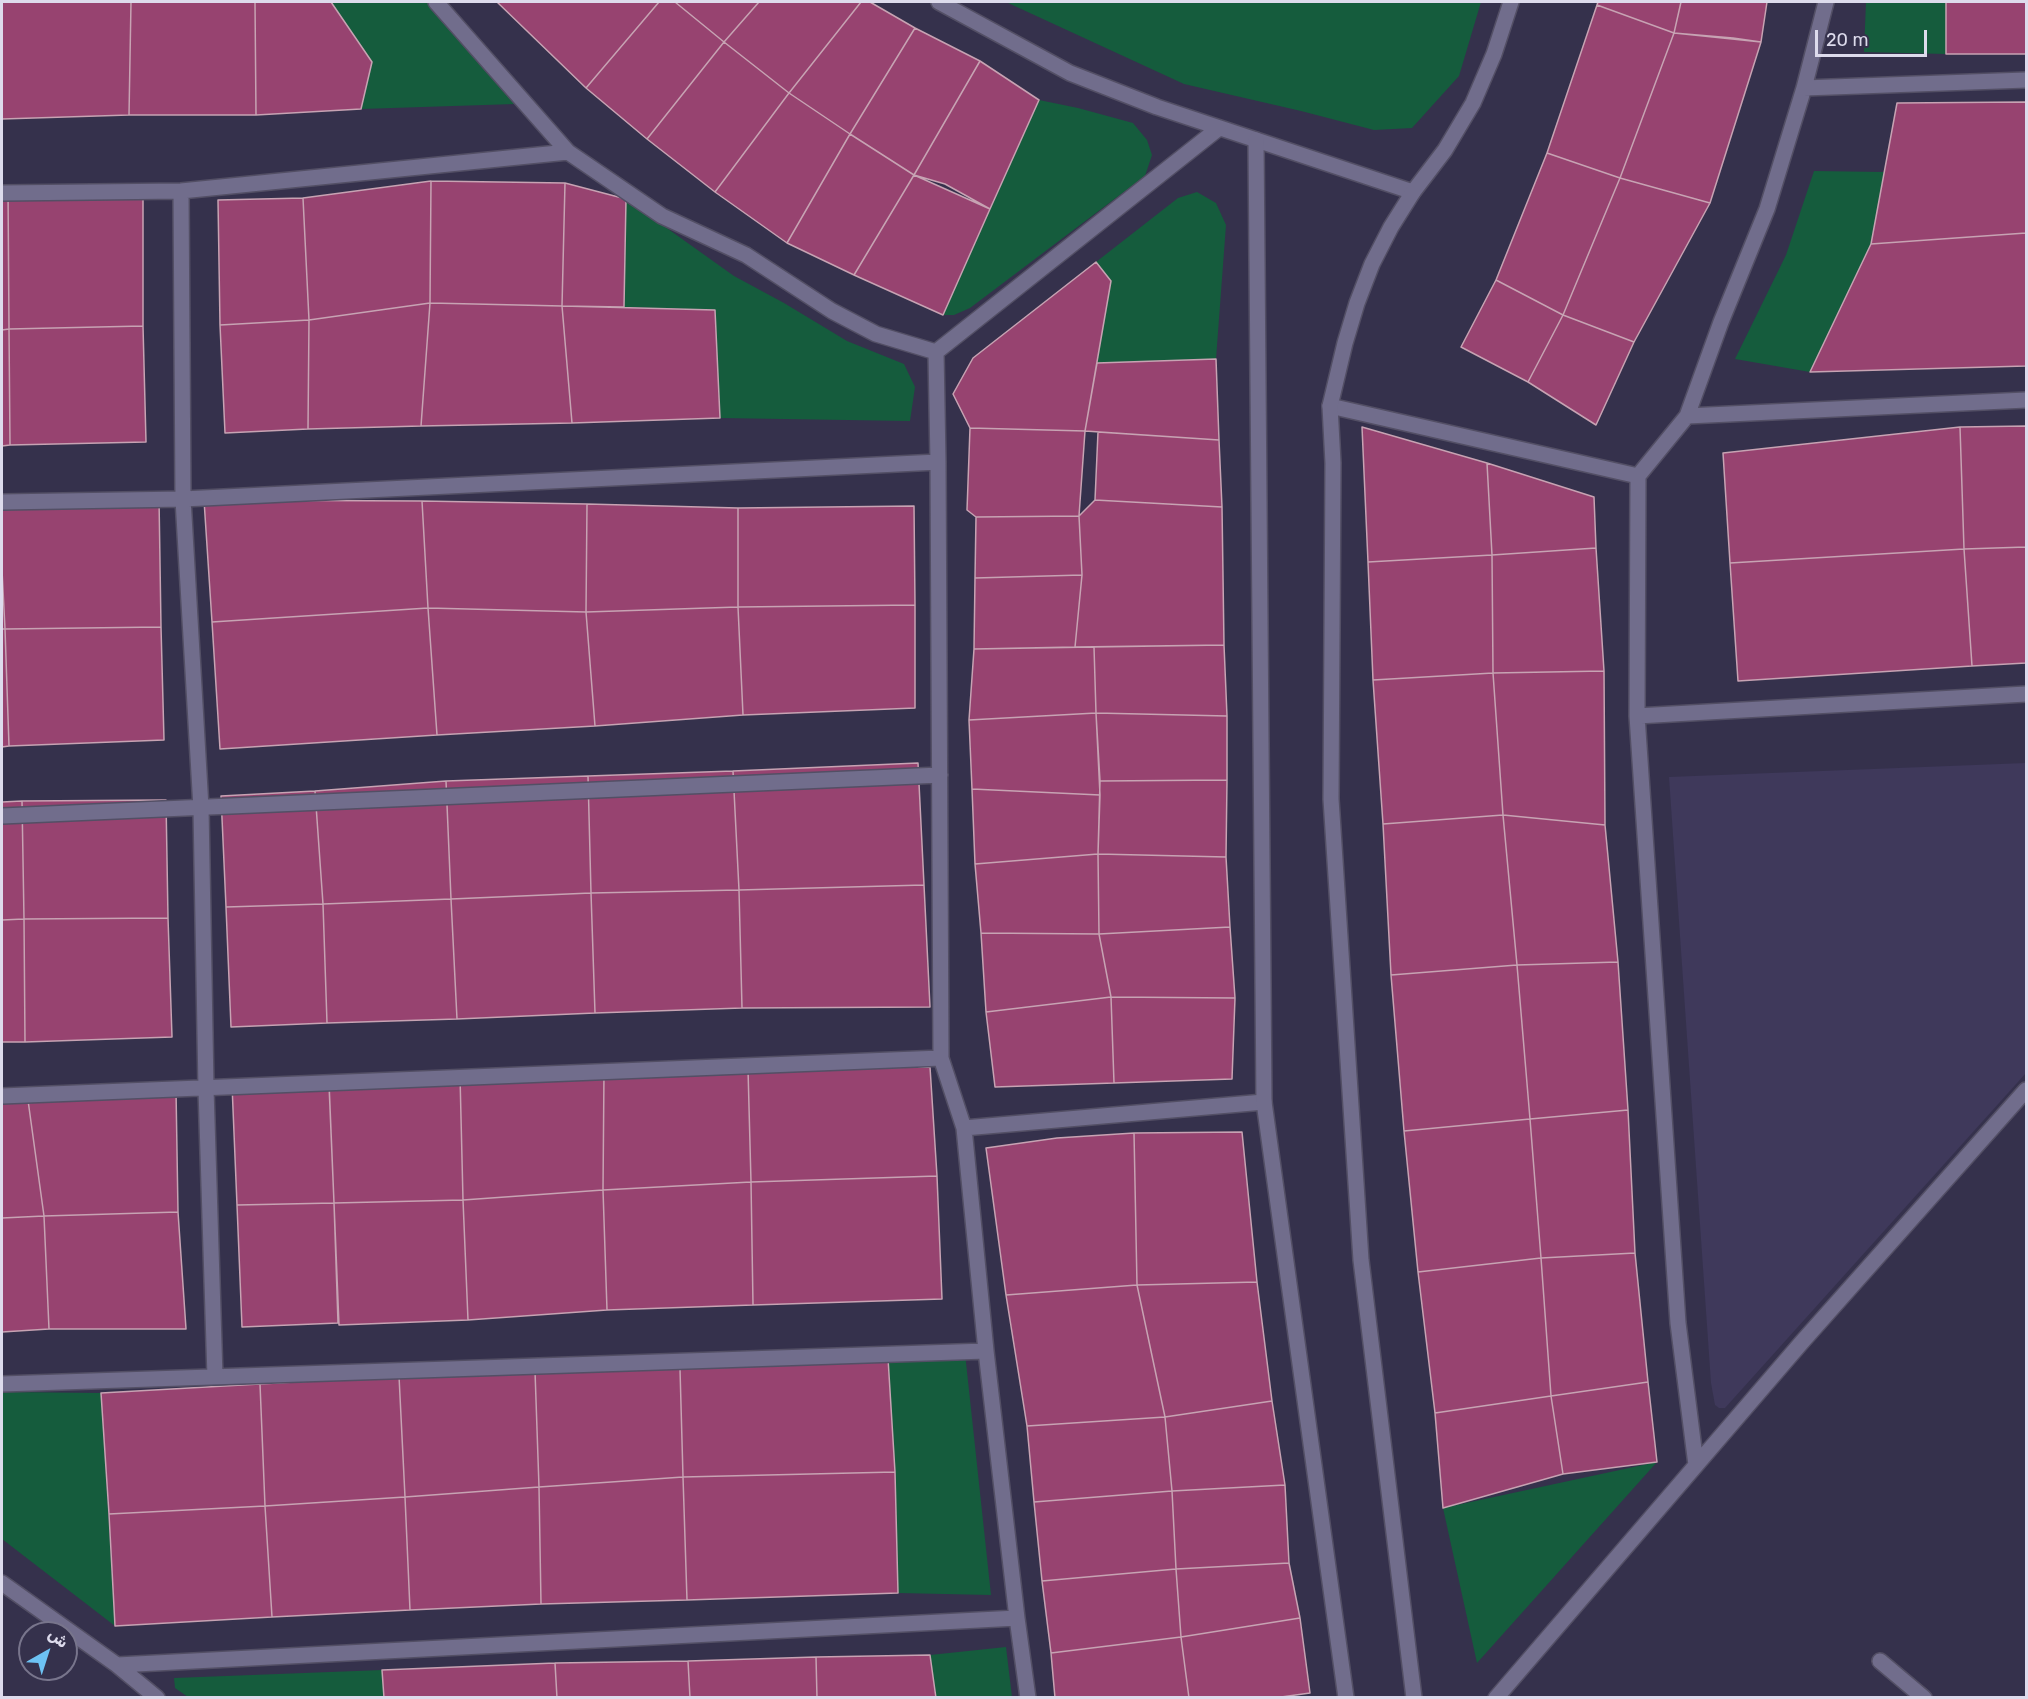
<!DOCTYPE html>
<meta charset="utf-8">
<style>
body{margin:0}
#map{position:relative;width:2028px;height:1699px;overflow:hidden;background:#35314c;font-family:Rubik,Vazirmatn,sans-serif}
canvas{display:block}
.frame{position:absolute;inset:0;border:3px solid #dddbec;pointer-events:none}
.north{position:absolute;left:18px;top:1621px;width:60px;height:60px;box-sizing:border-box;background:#35314c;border:2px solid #78758c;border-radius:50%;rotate:39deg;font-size:16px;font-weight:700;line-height:24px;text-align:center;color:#dddbec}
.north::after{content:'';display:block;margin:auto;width:21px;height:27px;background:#6dc2f3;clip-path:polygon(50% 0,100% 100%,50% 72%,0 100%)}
.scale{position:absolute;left:1815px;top:30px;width:112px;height:27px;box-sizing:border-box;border:3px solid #dddbec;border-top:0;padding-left:8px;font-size:18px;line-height:21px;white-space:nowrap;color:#dddbec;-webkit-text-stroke:4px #35314c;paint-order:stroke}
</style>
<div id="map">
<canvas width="2028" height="1699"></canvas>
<div class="frame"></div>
<div class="north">ش</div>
<div class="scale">20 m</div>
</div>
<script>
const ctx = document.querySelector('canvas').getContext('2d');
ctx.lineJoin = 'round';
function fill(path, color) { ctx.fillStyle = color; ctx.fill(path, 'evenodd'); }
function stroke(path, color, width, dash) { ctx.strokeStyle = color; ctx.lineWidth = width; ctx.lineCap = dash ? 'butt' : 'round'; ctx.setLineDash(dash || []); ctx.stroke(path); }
fill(new Path2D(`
 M2026 763V1073L1725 1408H1719L1715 1405 1711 1383 1669 777Z`), '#3f395b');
fill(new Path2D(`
 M331 2H442L515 104 361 109 372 62Z
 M1006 2H1481L1459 76 1412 128 1374 130 1301 111 1184 84Z
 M1866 2H1946V54L1864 52Z
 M1039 100 1078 108 1133 123 1147 140 1152 155 1145 176 970 308 954 315H943Z
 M1814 171 1884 172 1871 244 1810 372 1735 359 1786 255Z
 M1197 192 1216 203 1226 225 1216 359 1097 363 1111 281 1096 262 1178 198Z
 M626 199 734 276 784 303 847 341 904 364 915 387 910 421 720 418 715 310 624 307Z
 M965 1353 991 1595 898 1593 895 1472 888 1358Z
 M2 1392 101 1393 115 1626 2 1539Z
 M1657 1462 1477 1663 1443 1508Z
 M1006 1647 1012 1697H936L930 1655Z
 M382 1670 384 1697H188L175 1688 174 1678Z`), '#155c3d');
const building = new Path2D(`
 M2 2H131L129 115 2 119Z
 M131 2H255L256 115H129Z
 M255 2H331L372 62 361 109 256 115Z
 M497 2H659L586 88Z
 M659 2H675L724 42 647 139 586 88Z
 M675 2H759L724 42Z
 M759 2H861L789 93 724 42Z
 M861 2H870L915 28 850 134 789 93Z
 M1598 2H1681L1674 33 1597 5Z
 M1681 2H1767L1761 42 1733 38 1674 33Z
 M1946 2H2026V54H1946Z
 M1597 5 1674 33 1620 178 1547 153Z
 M915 28 980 61 914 175 850 134Z
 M1674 33 1761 42 1710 203 1620 178Z
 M724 42 789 93 715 192 647 139Z
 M980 61 1039 100 990 209 914 175Z
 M789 93 850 134 787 243 715 192Z
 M2026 102V233L1871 244 1897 103Z
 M850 134 914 175 854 275 787 243Z
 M1547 153 1620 178 1563 315 1496 280Z
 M914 175 945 184 990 209 943 315 854 275Z
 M1620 178 1710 203 1634 342 1563 315Z
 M431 181 430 303 309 320 303 198Z
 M431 181 565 183 562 306 430 303Z
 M565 183 626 199 624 307 562 306Z
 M2 189H8L9 329 2 330Z
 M8 189 143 194V326L9 329Z
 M303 198 309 320 220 325 218 200Z
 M2026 233V366L1810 372 1871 244Z
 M1096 262 1111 281 1085 431 970 428 953 394 973 358Z
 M1496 280 1563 315 1528 382 1461 347Z
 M430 303 421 426 308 429 309 320Z
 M430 303 562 306 572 423 421 426Z
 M562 306 715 310 720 418 572 423Z
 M1563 315 1634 342 1596 425 1528 382Z
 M309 320 308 429 225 433 220 325Z
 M143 326 146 442 10 445 9 329Z
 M9 329 10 445 2 446V330Z
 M1216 359 1219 440 1085 431 1097 363Z
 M2026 426V547L1964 549 1960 427Z
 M1362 427 1487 463 1492 555 1368 562Z
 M1960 427 1964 549 1730 563 1723 453Z
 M970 428 1085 431 1079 516 976 517 967 510Z
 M1098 432 1219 440 1222 507 1095 500Z
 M1487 463 1594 497 1596 548 1492 555Z
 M159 498 161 627 5 629 2 570V502Z
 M204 500 422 501 428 608 212 622Z
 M1095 500 1222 507 1224 645 1075 647 1082 575 1079 516Z
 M422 501 587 504 586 612 428 608Z
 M587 504 738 508V607L586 612Z
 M914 506 915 605 738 607V508Z
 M1079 516 1082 575 975 578 976 517Z
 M2026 547V663L1972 666 1964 549Z
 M1596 548 1604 671 1493 673 1492 555Z
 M1964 549 1972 666 1738 681 1730 563Z
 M1492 555 1493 673 1373 680 1368 562Z
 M2 570 5 629H2Z
 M1082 575 1075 647 974 649 975 578Z
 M915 605V708L743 715 738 607Z
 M738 607 743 715 595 726 586 612Z
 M428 608 586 612 595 726 437 735Z
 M428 608 437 735 220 749 212 622Z
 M161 627 164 740 9 746 5 629Z
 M2 629H5L9 746 2 747Z
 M1224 645 1227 716 1096 713 1094 647Z
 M1094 647 1096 713 969 720 974 649Z
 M1604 671 1605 825 1503 815 1493 673Z
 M1493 673 1503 815 1383 824 1373 680Z
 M1096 713 1100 795 972 789 969 720Z
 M1096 713 1227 716V780L1100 781Z
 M918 763 924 885 739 890 733 771Z
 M733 771 739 890 591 893 588 776Z
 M588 776 591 893 451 899 446 781Z
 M1227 780 1226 857 1098 854 1100 781Z
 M446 781 451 899 323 904 315 791Z
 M972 789 1100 795 1098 854 975 864Z
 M315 791 323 904 226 907 221 796Z
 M166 800 168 918 24 919 22 801Z
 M22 801 24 919 2 920V802Z
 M1503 815 1605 825 1618 962 1517 965Z
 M1503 815 1517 965 1391 975 1383 824Z
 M1098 854 1099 934 981 933 975 864Z
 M1098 854 1226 857 1230 927 1099 934Z
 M924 885 930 1007 742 1008 739 890Z
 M739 890 742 1008 595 1013 591 893Z
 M591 893 595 1013 457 1019 451 899Z
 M451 899 457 1019 327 1023 323 904Z
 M323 904 327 1023 231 1027 226 907Z
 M168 918 172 1037 25 1042 24 919Z
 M24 919 25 1042H2V920Z
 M1230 927 1235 998 1111 997 1099 934Z
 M981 933 1099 934 1111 997 986 1012Z
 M1618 962 1628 1110 1530 1119 1517 965Z
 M1517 965 1530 1119 1404 1131 1391 975Z
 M1111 997 1235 998 1232 1079 1114 1083Z
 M1111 997 1114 1083 995 1087 986 1012Z
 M930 1067 937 1176 751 1182 748 1069Z
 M748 1069 751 1182 603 1190 604 1072Z
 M604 1072 603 1190 463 1200 460 1076Z
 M460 1076 463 1200 334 1203 329 1085Z
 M329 1082 334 1203 237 1205 232 1085Z
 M176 1090 178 1212 44 1216 27 1093Z
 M27 1093 44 1216 2 1218V1094Z
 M1628 1110 1635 1253 1541 1258 1530 1119Z
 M1530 1119 1541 1258 1418 1272 1404 1131Z
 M1242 1132 1257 1282 1137 1285 1134 1133Z
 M1134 1133 1137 1285 1006 1295 986 1148 1057 1138Z
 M937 1176 942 1299 753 1305 751 1182Z
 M751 1182 753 1305 607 1310 603 1190Z
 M603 1190 607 1310 468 1320 463 1200Z
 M463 1200 468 1320 339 1325 334 1203Z
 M334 1203 338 1323 242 1327 237 1205Z
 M178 1212 186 1329H49L44 1216Z
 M44 1216 49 1329 2 1332V1218Z
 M1635 1253 1648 1382 1551 1396 1541 1258Z
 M1541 1258 1551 1396 1435 1413 1418 1272Z
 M1257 1282 1272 1401 1165 1417 1137 1285Z
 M1137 1285 1165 1417 1027 1426 1006 1295Z
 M888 1358 895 1472 683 1477 680 1369Z
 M680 1369 683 1477 539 1487 535 1371Z
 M535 1371 539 1487 405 1497 399 1376Z
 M399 1376 405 1497 265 1506 260 1384Z
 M1648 1382 1657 1462 1563 1474 1551 1396Z
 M260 1384 265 1506 109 1514 101 1393Z
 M1551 1396 1563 1474 1443 1508 1435 1413Z
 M1272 1401 1285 1485 1172 1491 1165 1417Z
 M1165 1417 1172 1491 1034 1502 1027 1426Z
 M895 1472 898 1593 687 1600 683 1477Z
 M683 1477 687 1600 541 1604 539 1487Z
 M1285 1485 1289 1563 1176 1569 1172 1491Z
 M539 1487 541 1604 410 1610 405 1497Z
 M1172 1491 1176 1569 1042 1581 1034 1502Z
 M405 1497 410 1610 272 1617 265 1506Z
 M265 1506 272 1617 115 1626 109 1514Z
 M1289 1563 1300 1618 1181 1637 1176 1569Z
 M1176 1569 1181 1637 1051 1653 1042 1581Z
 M1300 1618 1310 1693 1274 1698H1189L1181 1637Z
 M1181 1637 1189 1698H1055L1051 1653Z
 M930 1655 936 1698H817L816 1657Z
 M816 1657 817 1698H690L688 1661Z
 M688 1661 690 1698H557L555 1663Z
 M555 1663 557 1698H384L382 1670Z`);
fill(building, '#974370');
stroke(building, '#c7a3b3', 1.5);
const service = new Path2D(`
 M1880 1661 1924 1698`);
const minor = new Path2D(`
 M436 2 568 152 662 216 746 255 832 311 876 334 936 352
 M939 2 1070 73 1157 107 1413 192
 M1804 88 2026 80
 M181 191 183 499 201 808 206 1089 215 1377
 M2 193 181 191 568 152
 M936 352 938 462 941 1058 964 1128 986 1351 1017 1618 1028 1698
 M936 352 1219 128
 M1330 406 1638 476
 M1687 416 2026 400
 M2 502 183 499 938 462
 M1637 716 2026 694
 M2 816 940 775
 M2 1096 941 1058
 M964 1128 1264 1102
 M2 1384 986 1351
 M1696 1465 1678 1323 1637 716 1638 476 1687 416 1721 322 1767 209 1804 88 1826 2
 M2 1583 117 1665 157 1698
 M117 1665 1017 1618
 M1496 1698 1802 1342 2026 1090`);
const tertiary = new Path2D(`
 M1256 140 1264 1102 1346 1698
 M1414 1698 1361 1260 1331 799 1333 463 1330 406 1345 343 1357 303 1372 264 1391 227 1413 192 1445 150 1473 103 1494 54 1511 2`);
stroke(service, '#534f65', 18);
stroke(minor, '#534f65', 18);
stroke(tertiary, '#534f65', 18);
stroke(service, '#716d8c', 15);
stroke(minor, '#716d8c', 15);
stroke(tertiary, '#716d8c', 15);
</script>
